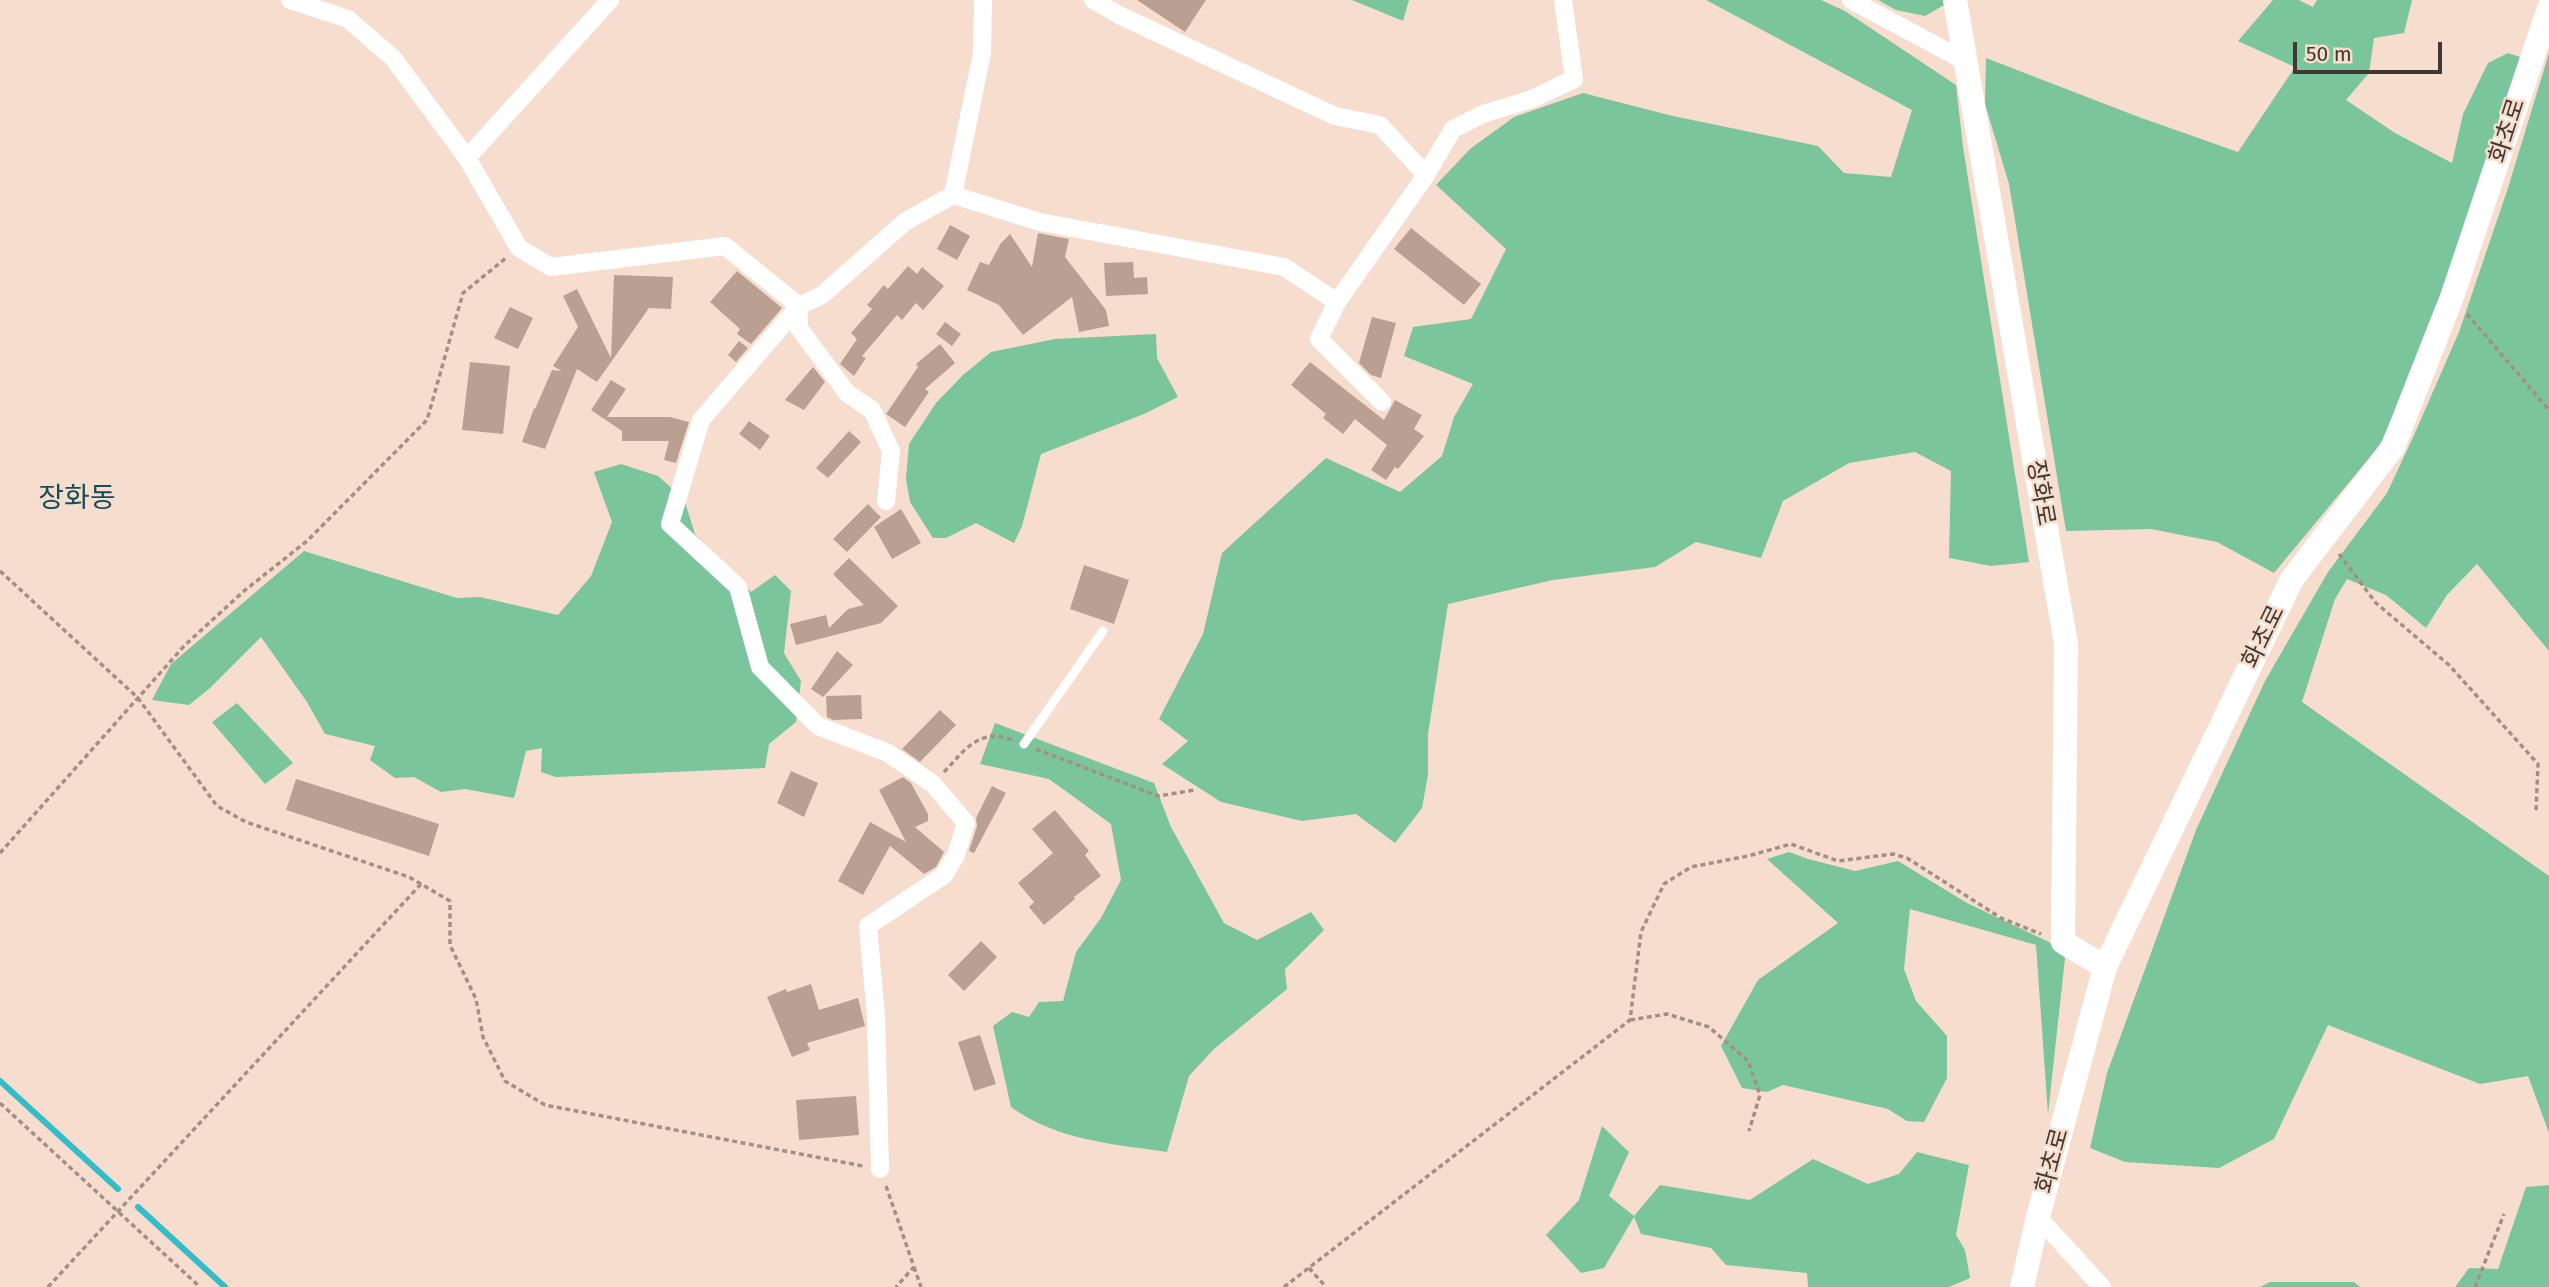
<!DOCTYPE html>
<meta charset="utf-8">
<style>
body{margin:0}
#map{position:relative;width:2549px;height:1287px;overflow:hidden;background:#f7ddce;font-family:"Fira Sans",sans-serif}
canvas{display:block}
.scale{position:absolute;left:2293px;top:42px;width:149px;height:32px;box-sizing:border-box;border:4px solid #423832;border-top:0;padding-left:9px;font-size:21px;line-height:24px;white-space:nowrap;color:#423832;-webkit-text-stroke:5px #f7ddce;paint-order:stroke}
</style>
<div id="map">
<canvas width="2549" height="1287"></canvas>
<div class="scale">50 m</div>
</div>
<script>
const ctx = document.querySelector('canvas').getContext('2d');
ctx.lineJoin = 'round';
function fill(path, color) { ctx.fillStyle = color; ctx.fill(path, 'evenodd'); }
function stroke(path, color, width, dash) { ctx.strokeStyle = color; ctx.lineWidth = width; ctx.lineCap = dash ? 'butt' : 'round'; ctx.setLineDash(dash || []); ctx.stroke(path); }
function label(font, color, halo, rows, align = 'center') {
  ctx.font = font + ' "Fira Sans","Noto Sans KR",sans-serif'; ctx.lineWidth = 5; ctx.setLineDash([]); ctx.textBaseline = 'middle'; ctx.strokeStyle = halo; ctx.fillStyle = color; for (const [text, x, y, turn = 0] of rows) {
    ctx.save(); ctx.translate(x, y); ctx.rotate((+turn || 0) * Math.PI / 180); ctx.textAlign = isNaN(turn) ? turn : align; if (halo) ctx.strokeText(text, 0, 0); ctx.fillText(text, 0, 0); ctx.restore();
  }
}
fill(new Path2D(`
 M1352 0H1409L1403 21Z
 M1706 0H1821L1845 11 1956 85 1963 147 2029 562 1991 566 1949 558 1951 471 1915 452 1849 463 1783 501 1761 558 1696 542 1655 567 1553 580 1448 604 1428 734V775L1422 808 1395 843 1356 814 1302 821 1221 802 1162 764 1188 741 1159 719 1203 634 1222 553 1326 458 1400 492 1442 456 1454 417 1473 384 1404 356 1413 327 1471 319 1506 249 1436 185 1470 149 1514 117 1583 93 1673 116 1818 146 1844 173 1891 177 1912 110Z
 M1878 0H1953L1925 16 1896 10Z
 M2273 0H2299L2313 7 2317 0H2412L2404 33 2374 38 2369 73 2346 100 2395 133 2452 163 2463 114 2488 63 2508 53 2526 59 2429 334 2380 445 2274 573 2217 542 2151 529 2066 531 2009 184 1985 104 1986 58 2136 116 2238 152 2295 67 2238 41Z
 M2549 53V651L2477 564 2447 595 2426 628 2386 595 2347 579 2335 599 2302 702 2549 876V1133L2528 1076 2480 1084 2328 1025 2274 1139 2219 1168 2125 1162 2090 1148 2107 1073 2196 830 2265 681 2328 572 2387 493 2415 433 2459 332 2508 188Z
 M1156 334 1157 358 1178 397 1144 414 1041 454 1022 526 1014 543 976 523 946 538H933L910 502 906 479 909 444 936 403 963 375 991 352 1055 339Z
 M621 464 658 476 684 499 695 534 751 592 775 575 791 591 784 653 801 681 796 722 769 744 765 768 556 777 541 772 542 748 526 751 514 798 465 789 441 792 414 777 395 778 370 760 375 746 325 734 307 702 261 637 210 688 189 705 152 700 171 664 304 551 457 598 480 597 558 615 591 576 612 522 594 472Z
 M237 703 293 763 265 784 212 722Z
 M995 723 1154 783 1171 827 1224 923 1257 940 1311 912 1324 930 1285 969 1287 989 1214 1049 1189 1076 1167 1152C1113 1144 1056 1140 1011 1107L993 1026 1012 1012 1029 1017 1039 1002 1063 1001 1076 952 1101 918 1121 880 1111 824 1049 779 980 764Z
 M1789 852 1808 859 1855 871 1898 861 1967 903 2049 942 2065 958 2048 1114 2036 945 1910 909 1904 969 1916 1001 1947 1036V1078L1924 1122 1907 1121 1888 1109 1783 1085 1767 1092 1742 1088 1721 1046 1758 980 1838 923 1767 859Z
 M1602 1126 1629 1152 1609 1196 1634 1216 1660 1185 1750 1200 1813 1159 1868 1184 1899 1174 1917 1152 1969 1165 1956 1235 1965 1250 1970 1278 1949 1287H1808L1807 1273 1726 1265 1711 1248 1641 1234 1634 1217 1604 1268 1581 1273 1546 1235 1579 1200Z
 M2549 1185V1287H2455L2469 1268 2498 1269 2526 1187Z
 M2270 1282H2354L2360 1287H2260Z`), '#7ac59b');
stroke(new Path2D(`
 M0 1081 118 1189
 M138 1207 225 1287`), '#34bcc8', 6);
fill(new Path2D(`
 M1137 0H1206L1185 32Z
 M950 225 970 236 957 260 937 249Z
 M1411 228 1481 284 1464 305 1394 249Z
 M1038 233 1069 239 1065 257 1106 310 1109 326 1079 332 1072 297 1023 335 999 305 967 290 980 262 989 265 1001 243 1010 234 1032 267Z
 M1133 262 1134 278 1147 277 1148 294 1106 296 1104 263Z
 M908 266 917 274 922 267 944 286 923 310 916 303 902 320 897 315 862 356 866 358 854 376 840 364 857 339 851 333 872 309 867 305 884 285 888 289Z
 M737 271 782 308 751 344 737 334 740 329 710 302Z
 M614 275 673 277 671 309 649 308 597 382 577 369 545 449 522 442 534 408 535 409 552 370 562 371 553 366 578 327 563 296 577 289 611 358Z
 M510 307 533 318 518 349 494 338Z
 M1372 317 1396 323 1381 378 1371 375 1359 363Z
 M945 322 961 334 952 346 936 334Z
 M739 341 748 348 736 362 728 355Z
 M940 344 955 363 925 389 929 392 905 427 886 414 918 367 916 364Z
 M470 362 510 366 503 434 462 430Z
 M1310 362 1384 420 1395 400 1422 415 1414 429 1424 436 1398 469 1395 467 1386 480 1371 470 1387 445 1355 419 1343 434 1323 418 1326 414 1291 385Z
 M813 367 825 382 804 410 785 400Z
 M611 380 626 389 607 417H670L689 422 676 463 664 460 669 441H622V431L591 410Z
 M749 421 770 436 760 450 739 434Z
 M849 431 861 442 828 478 816 468Z
 M868 504 881 517 847 552 833 539Z
 M901 509 921 543 892 559 874 527Z
 M849 558 898 606 881 623 796 645 790 624 826 615 829 628 848 609 864 605 833 574Z
 M1084 565 1129 580 1114 624 1070 609Z
 M837 651 853 665 823 697 811 689Z
 M861 695 862 719 833 720 827 717 826 696Z
 M940 710 956 725 920 762 902 749Z
 M791 771 818 783 804 817 777 803Z
 M903 777 911 783 928 814V821L915 827 944 852 936 867 924 874 890 846 863 895 838 881 870 822 906 842 879 790Z
 M296 779 439 824 429 856 286 810Z
 M992 786 1006 793 974 853 969 851 977 826 976 818Z
 M1055 810 1089 851 1085 855 1101 876 1074 897 1075 899 1044 925 1029 907 1034 902 1018 883 1053 853 1032 829Z
 M981 941 997 957 964 991 948 975Z
 M811 984 819 1010 858 998 865 1026 807 1043 810 1050 792 1057 767 997 786 989 787 992Z
 M980 1035 996 1084 974 1091 958 1042Z
 M856 1096 859 1135 799 1140 796 1100Z`), '#b9a092');
stroke(new Path2D(`
 M2467 314 2549 410
 M2339 554 2376 603 2449 665 2538 764 2536 811
 M0 571 138 698 217 806 246 822 409 877 450 901V945L476 999 483 1037 505 1081 545 1105 863 1166
 M1036 749 1158 796 1195 790
 M944 772C964 751 979 727 1012 740
 M0 853 185 645 244 591 307 541 427 420 463 293 506 258
 M1630 1020 1667 1014 1709 1027 1748 1061 1760 1095 1749 1131
 M0 1103 200 1287
 M886 1186 914 1267 896 1287
 M914 1267 921 1287
 M1309 1268 1326 1287
 M48 1287 421 884
 M1284 1287 1630 1020 1641 932 1664 884 1691 867 1748 856 1791 844 1838 861 1893 854 1907 858 2001 918 2041 934
 M2475 1287 2504 1214`), '#a39085', 3.5, [5, 3.5]);
stroke(new Path2D(`
 M1024 744 1103 631`), '#fff', 9);
stroke(new Path2D(`
 M290 0 348 19 393 58 467 158 519 248 551 267 725 246 799 306 822 295 906 221 953 195 1040 222 1284 267 1337 302
 M1093 0 1119 15 1335 116 1380 125 1426 175 1337 302 1319 339 1382 402
 M1851 0 1965 61
 M467 158 610 0
 M1426 175 1453 129 1483 114 1532 99 1574 79 1563 0
 M953 195 982 53 983 0
 M880 1169 876 1017 868 926 944 875 956 855 966 823 933 784 888 753 818 726 760 667 738 587 670 524 701 420 799 306V328L847 393 872 410 891 451 886 501
 M2038 1217 2102 1287`), '#fff', 18);
stroke(new Path2D(`
 M1955 0 2066 644 2063 942 2105 967
 M2022 1287 2038 1217 2105 967 2292 579 2393 447 2452 297 2549 8`), '#fff', 24);
label('24px', '#423832', '#f7ddce', [
 ["화초로",2508,131,-72],
 ["장화로",2040,493,80],
 ["화초로",2264,637,-64],
 ["화초로",2053,1161,-75]
]);
label('28px', '#164d5a', '#f7ddce', [
 ["장화동",77,499]
]);
</script>
